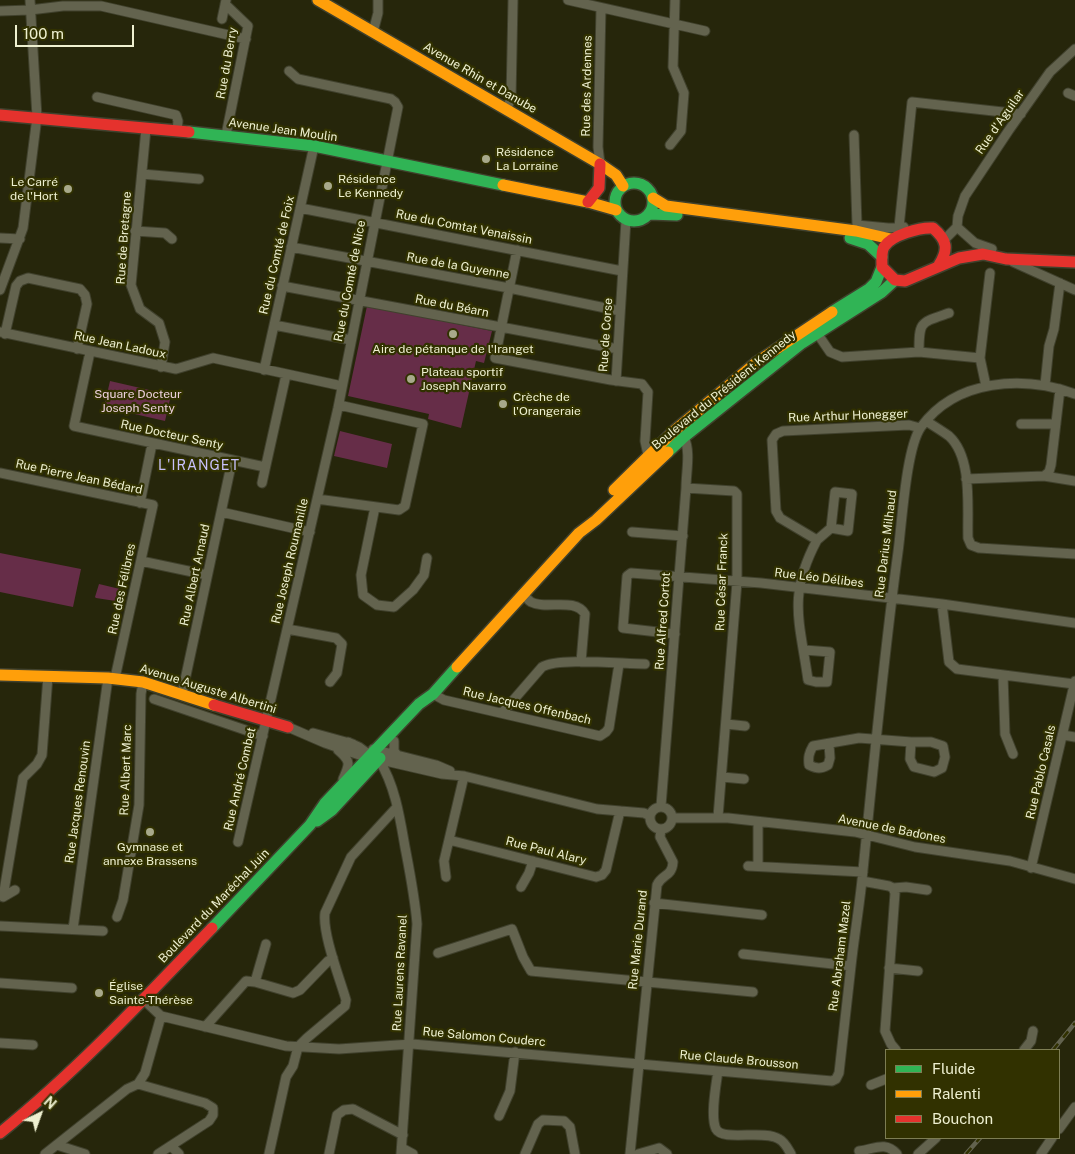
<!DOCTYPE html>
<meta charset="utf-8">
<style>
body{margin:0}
#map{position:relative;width:1075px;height:1154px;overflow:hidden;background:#26260b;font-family:"Public Sans",sans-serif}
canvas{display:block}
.legend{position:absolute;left:885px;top:1049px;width:175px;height:90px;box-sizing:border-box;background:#313100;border:1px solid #7d7d53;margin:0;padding:6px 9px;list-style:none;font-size:15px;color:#eef0d0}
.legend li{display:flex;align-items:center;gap:10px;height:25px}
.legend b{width:25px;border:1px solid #7d7d53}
.north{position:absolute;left:15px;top:1089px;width:50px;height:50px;-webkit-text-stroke:4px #313100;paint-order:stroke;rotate:42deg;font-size:14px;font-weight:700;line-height:20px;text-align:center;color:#eef0d0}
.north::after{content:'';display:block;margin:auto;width:18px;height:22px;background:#eef0d0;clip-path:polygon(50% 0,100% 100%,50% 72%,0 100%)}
.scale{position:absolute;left:15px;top:25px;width:119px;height:22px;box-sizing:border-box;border:2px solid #eef0d0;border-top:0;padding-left:6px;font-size:15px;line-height:18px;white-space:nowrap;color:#eef0d0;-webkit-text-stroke:4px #313100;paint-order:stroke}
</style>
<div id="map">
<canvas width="1075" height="1154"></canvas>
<ul class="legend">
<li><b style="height:6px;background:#30b455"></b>Fluide</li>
<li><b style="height:6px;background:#ff9f0a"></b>Ralenti</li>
<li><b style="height:6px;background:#e5322d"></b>Bouchon</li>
</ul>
<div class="north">N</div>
<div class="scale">100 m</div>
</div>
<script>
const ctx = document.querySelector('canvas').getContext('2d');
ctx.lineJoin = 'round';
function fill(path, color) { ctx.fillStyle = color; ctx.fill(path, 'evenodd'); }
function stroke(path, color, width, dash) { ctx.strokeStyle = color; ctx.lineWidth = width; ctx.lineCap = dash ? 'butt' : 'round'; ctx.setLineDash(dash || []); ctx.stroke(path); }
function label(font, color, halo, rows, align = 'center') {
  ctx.font = font + ' "Public Sans",sans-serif'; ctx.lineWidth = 4.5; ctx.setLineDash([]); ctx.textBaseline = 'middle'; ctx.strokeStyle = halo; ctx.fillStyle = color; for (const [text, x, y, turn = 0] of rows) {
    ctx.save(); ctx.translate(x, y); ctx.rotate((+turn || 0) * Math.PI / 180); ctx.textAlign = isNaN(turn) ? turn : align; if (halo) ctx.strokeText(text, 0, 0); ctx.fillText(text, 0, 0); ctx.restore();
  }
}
fill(new Path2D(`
 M367 306 492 331 484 363 476 361 461 428 428 419 429 414 348 396Z
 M110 381 171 395 165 421 104 407Z
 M340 431 392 444 387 468 334 456Z
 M0 553 81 569 73 607 0 592Z
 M99 584 124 590 122 602 96 598 95 597Z`), '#662d48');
const street = new Path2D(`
 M568 0 705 31
 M225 4 248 26 226 135
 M0 11 30 10 63 6H101L246 39
 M222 19 226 0
 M373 32 378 13V0
 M1068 93 1075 96
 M97 97 176 115 178 121 177 131
 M506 110 511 99 513 0
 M146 129 131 285 140 309 159 323 165 342 161 367
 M854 135 857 225
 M670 145 681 131 684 93 673 67 675 0
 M600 164 598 147 601 8
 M142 174 199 179
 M300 208 622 271
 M899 227 912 102 1021 114
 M957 227 975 243 992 249
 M856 229 857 225 888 228 904 227
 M135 231 165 233 172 239
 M0 238 20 239
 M944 240 957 227 958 216 965 196 1009 130 1050 72 1075 49
 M291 247 509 288 620 311
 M517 250 495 358 611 380 642 384 648 392 645 441 648 455
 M1013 262 1075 290
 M282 286 618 349
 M0 290 23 228 37 117 30 0
 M274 325 351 340
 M0 332 176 369 213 358 342 386
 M817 333 830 352 842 357 919 352 980 358
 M5 334 16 286 20 281 28 278 80 289 85 295 87 304 77 349
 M90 352 74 426 265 467
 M919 352C919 321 920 323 949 313
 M264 370 314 146
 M616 381 626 220
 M1045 385 1049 346 1054 329 1060 283
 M986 386 980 358 990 273
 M926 421C934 426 942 431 949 436 973 458 967 508 968 538L971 545 979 548 1075 554
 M1021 424H1056
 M0 473 153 505 115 678
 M1044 476 1075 481
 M966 479 1044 476 1049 472 1051 465 1060 389
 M262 483 286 375
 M686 488 734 491 737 494V582L718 817
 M317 499 399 510 405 506 423 424 339 405
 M140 503 152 444
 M375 507 361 575 363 595 377 605 394 607 413 590 424 575 427 558
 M221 512 310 532
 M632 532 683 536
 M817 540 831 528 848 531 852 494 835 492 831 528
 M141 561 207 575
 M522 594C525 596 528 600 531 602 546 610 575 597 585 614L581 662
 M942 604 949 662 957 669 1074 684
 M287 629 336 638 342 644 337 673 330 682
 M675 634 623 628 627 576 631 573 761 583 942 604 1075 623
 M804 650 830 652 827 682H816L808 680C800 622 787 596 817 540L780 518 776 511 772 440 776 434 783 431 909 425 920 428
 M1003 675 1005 734 1013 754
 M182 694 232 461
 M433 694 444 700 600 736 606 732 609 728 619 664
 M154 699 263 736
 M503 712 542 667C558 657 623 664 645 664
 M726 724 745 726
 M288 727 325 743 368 758 371 757
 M313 733 353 744
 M1063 735 1075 737
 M394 741V751L398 756
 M348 742 359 747 367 753 368 757
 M829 744 830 758 828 765C821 769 817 769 809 765 808 757 809 753 813 746L859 738 911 742 910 759 914 767 934 772 942 768 945 757 943 746 931 742H911
 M373 749 436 765 450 771
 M338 750C351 761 350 764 343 779
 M377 759 442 774 464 776 597 809 644 813 650 816
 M379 760C395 785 400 818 405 847 410 873 415 898 417 924L401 1154
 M722 777 744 779
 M661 806 686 488C686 472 691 452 684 437
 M650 818a11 11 0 1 1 22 0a11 11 0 1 1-22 0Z
 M672 818H728L855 832 915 847 1010 861 1075 879
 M449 840 596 877 602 875 606 870 620 811
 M238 842 338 408 398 107 395 102 391 99 298 79 289 71
 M748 866 863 872
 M758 866V822
 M1031 868 1075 681
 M446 877 444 861 464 776
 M862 881 889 886 893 888 906 887 927 890
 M521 887 529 873 533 861
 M893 888 895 893 885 1031 891 1044 896 1050
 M15 890 3 897 23 778 37 764 42 755 48 676
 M654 903 762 915
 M117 917 123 900 139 805 141 694 143 682
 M0 926 103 931
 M73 929 108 678
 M438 953 512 929 523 957 531 971 753 992
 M743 954 851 966
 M889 968 918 971
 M255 982 266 944
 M0 983 72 988
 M143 999 161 1016 286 1046 339 1049 412 1044 832 1081 836 1079 839 1073C843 1038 847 1002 851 966 854 938 859 909 862 880 873 771 883 661 898 552 902 523 906 448 921 427 956 379 1023 375 1075 394
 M205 1027 246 981 255 982 293 993 300 990 328 961 333 958
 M0 1043 33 1045
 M298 1047 307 1038 345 1006 346 1000C340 979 322 933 325 913L351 857 397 807
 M1024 1050 1031 1041 1033 1031
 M718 1071C716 1085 710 1117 716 1129 723 1142 764 1129 779 1139 785 1142 788 1149 791 1154
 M138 1084 205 1103 213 1108V1115L209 1121 158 1154
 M871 1085 886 1079
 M499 1116 510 1091 515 1052
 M1059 1129 1075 1107
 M57 1145 85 1154
 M172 1147 179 1154
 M402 1148 413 1154
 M859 1151C875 1149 885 1141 897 1154
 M45 1154 127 1089 138 1084 145 1073 161 1016
 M269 1154 286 1077 293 1066 298 1047
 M329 1154 337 1115 344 1110 353 1109 403 1135
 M525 1154 538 1124 543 1120 564 1121 570 1127 575 1154
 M630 1154 657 885C662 874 672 877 673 862L660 837 661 829
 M638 1154 659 1148 667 1154
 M918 1154 936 1138
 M1041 1154 1052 1138`);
const fast = new Path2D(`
 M189 132 314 146 503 185
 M615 202a19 19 0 1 1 38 0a19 19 0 1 1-38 0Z
 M649 214 677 215
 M850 238 868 244 882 257
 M832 312 869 289 876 282 882 267
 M668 452 684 437 802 343 882 292 895 280
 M317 821 332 810 380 758
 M212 928 310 825 325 803 419 704 433 694 457 667`);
const slow = new Path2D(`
 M318 0 600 164 616 175 623 186
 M503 185 588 202 616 210
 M653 198 666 206 856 231 891 239
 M614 490 674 431 757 362 832 312
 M457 667 579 533 596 520 668 452
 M0 675 108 678 143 682 214 705`);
const jam = new Path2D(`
 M0 115 189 132
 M588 202 599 188 600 164
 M939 265C949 249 947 240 933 228 921 227 891 235 884 247 881 252 882 261 882 267L895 280 905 281 959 258 983 254 1006 259 1074 262
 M214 705 288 727
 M0 1133C77 1071 144 999 212 928`);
stroke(street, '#40412d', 11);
stroke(fast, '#40412d', 14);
stroke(slow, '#40412d', 14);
stroke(jam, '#40412d', 14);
stroke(street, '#63634e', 9);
stroke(fast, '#30b455', 11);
stroke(slow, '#ff9f0a', 11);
stroke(jam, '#e5322d', 11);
const rail = new Path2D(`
 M1053 1050 1075 1023
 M966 1154 980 1138`);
stroke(rail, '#62624e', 4.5);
stroke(rail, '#313100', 2.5, [8]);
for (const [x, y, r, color] of [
 [486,159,5,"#a8a98b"],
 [328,186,5,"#a8a98b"],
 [68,189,5,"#a8a98b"],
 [453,334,5,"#a8a98b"],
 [411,379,5,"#a8a98b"],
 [503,404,5,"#a8a98b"],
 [150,832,5,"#a8a98b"],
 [99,993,5,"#a8a98b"]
]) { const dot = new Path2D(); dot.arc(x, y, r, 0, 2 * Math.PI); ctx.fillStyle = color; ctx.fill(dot); stroke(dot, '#313100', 2); }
label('12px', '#eef0d0', '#313100', [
 ["Rue du Berry",227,63,-80],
 ["Avenue Rhin et Danube",480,78,30],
 ["Rue des Ardennes",587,86,-89],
 ["Rue d'Aguilar",1000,122,-55],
 ["Avenue Jean Moulin",283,130,8],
 ["Rue du Comtat Venaissin",464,227,11],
 ["Rue de Bretagne",124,238,-86],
 ["Rue du Comté de Foix",277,255,-77],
 ["Rue de la Guyenne",458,266,10],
 ["Rue du Comté de Nice",350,281,-79],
 ["Rue du Béarn",452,306,11],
 ["Rue de Corse",606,335,-86],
 ["Rue Jean Ladoux",120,345,12],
 ["Boulevard du Président Kennedy",724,390,-39],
 ["Rue Arthur Honegger",848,416,-2],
 ["Rue Docteur Senty",172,435,12],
 ["Rue Pierre Jean Bédard",79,477,12],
 ["Rue Darius Milhaud",886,544,-83],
 ["Rue Joseph Roumanille",290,561,-77],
 ["Rue Albert Arnaud",195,575,-78],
 ["Rue Léo Délibes",819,578,7],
 ["Rue César Franck",722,582,-88],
 ["Rue des Félibres",122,589,-78],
 ["Rue Alfred Cortot",663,621,-86],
 ["Avenue Auguste Albertini",208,689,17],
 ["Rue Jacques Offenbach",527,706,13],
 ["Rue Albert Marc",126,770,-88],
 ["Rue Pablo Casals",1041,772,-77],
 ["Rue André Combet",240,779,-77],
 ["Rue Jacques Renouvin",78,802,-82],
 ["Avenue de Badones",892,829,11],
 ["Rue Paul Alary",546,851,14],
 ["Boulevard du Maréchal Juin",214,906,-46],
 ["Rue Marie Durand",638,940,-84],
 ["Rue Abraham Mazel",840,956,-83],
 ["Rue Laurens Ravanel",400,973,-87],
 ["Rue Salomon Couderc",484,1037,5],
 ["Rue Claude Brousson",739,1060,5]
]);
label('12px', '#eef0d0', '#313100', [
 ["Résidence",496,152],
 ["La Lorraine",496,166],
 ["Résidence",338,179],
 ["Le Kennedy",338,193],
 ["Le Carré",58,182,"right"],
 ["de l'Hort",58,196,"right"],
 ["Aire de pétanque de l'Iranget",453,349,"center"],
 ["Plateau sportif",421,372],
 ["Joseph Navarro",421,386],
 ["Crèche de",513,397],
 ["l'Orangeraie",513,411],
 ["Gymnase et",150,847,"center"],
 ["annexe Brassens",150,861,"center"],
 ["Église",109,986],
 ["Sainte-Thérèse",109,1000]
], 'left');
label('12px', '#eed1dd', '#313100', [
 ["Square Docteur",138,394],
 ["Joseph Senty",138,408]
]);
ctx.letterSpacing = '1px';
label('14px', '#c8c1fb', '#313100', [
 ["L'IRANGET",199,466]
]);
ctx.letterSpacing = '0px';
</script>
